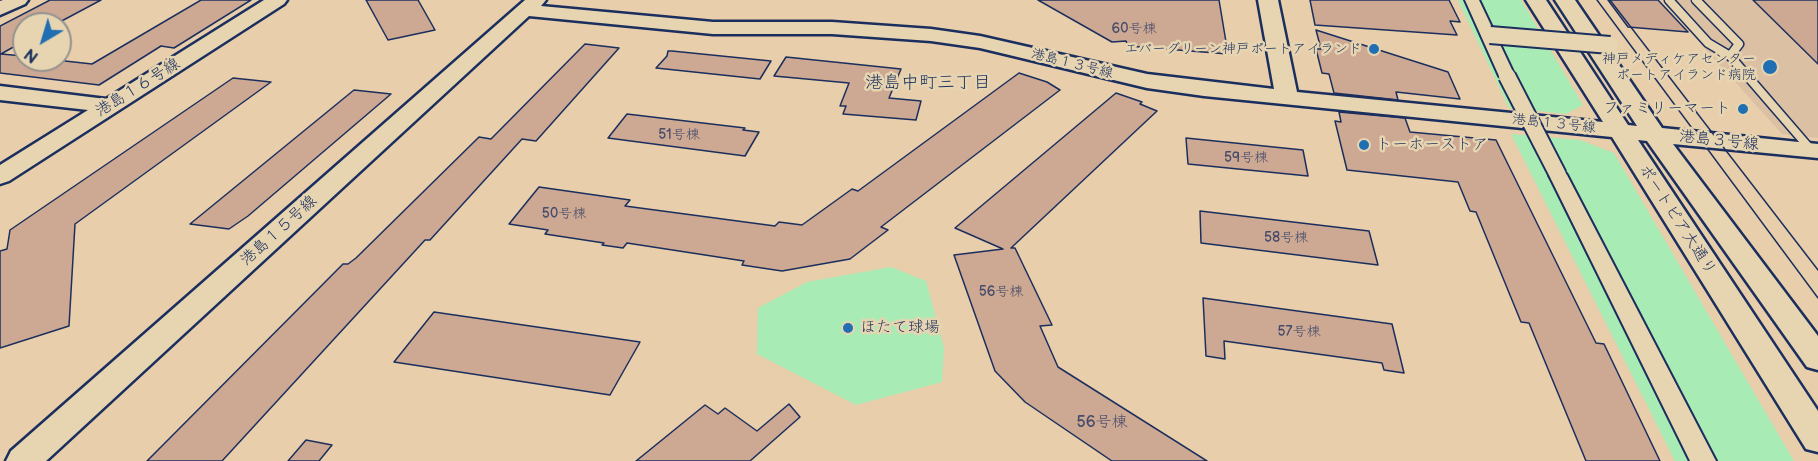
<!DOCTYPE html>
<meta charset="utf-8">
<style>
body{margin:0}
#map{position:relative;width:1818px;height:461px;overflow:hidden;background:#e8ceab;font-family:"Balsamiq Sans",sans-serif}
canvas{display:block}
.north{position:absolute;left:12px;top:12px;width:60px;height:60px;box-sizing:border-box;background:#e7d5b2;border:2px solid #959390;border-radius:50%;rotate:218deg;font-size:16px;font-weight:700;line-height:24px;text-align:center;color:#1b2f5e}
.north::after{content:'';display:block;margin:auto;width:21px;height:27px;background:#1f6fb2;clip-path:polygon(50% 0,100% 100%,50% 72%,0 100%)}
</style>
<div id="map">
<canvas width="1818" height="461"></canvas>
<div class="north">N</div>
</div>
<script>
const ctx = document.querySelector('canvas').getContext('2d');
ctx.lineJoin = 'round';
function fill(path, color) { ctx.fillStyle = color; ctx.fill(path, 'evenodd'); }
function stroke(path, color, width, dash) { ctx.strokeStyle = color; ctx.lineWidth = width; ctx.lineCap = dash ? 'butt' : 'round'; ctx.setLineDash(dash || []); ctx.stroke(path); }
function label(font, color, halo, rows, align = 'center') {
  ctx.font = font + ' "Balsamiq Sans","Klee One",sans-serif'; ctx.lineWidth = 5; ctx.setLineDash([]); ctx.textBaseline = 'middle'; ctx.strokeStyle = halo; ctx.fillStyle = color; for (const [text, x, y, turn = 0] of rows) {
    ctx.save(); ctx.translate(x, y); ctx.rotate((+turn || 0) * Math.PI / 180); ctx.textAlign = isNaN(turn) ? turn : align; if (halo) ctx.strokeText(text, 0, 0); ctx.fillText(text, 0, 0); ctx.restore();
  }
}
fill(new Path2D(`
 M1661 0H1818V138L1782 134Z`), '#dcc0a3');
fill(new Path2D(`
 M1458 0H1521L1583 105 1566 114 1509 108Z
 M1511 134 1580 140 1614 153 1794 461H1675Z
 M891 267 926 281 944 348 942 382 856 405 757 354 758 308 807 282Z`), '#a9ebb4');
const building = new Path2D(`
 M50 0H101L56 24H24V41L1 54 24 56V60H56L92 64 201 0H251L174 48 161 46 99 85 0 73V26Z
 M366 0H418L435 30 388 40Z
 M1038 0H1219L1228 54 1128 46 1126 41 1112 42Z
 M1310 0H1449L1460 22 1450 21 1457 35 1315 25Z
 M1608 0H1658L1688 32 1628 27Z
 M1753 0H1818V64Z
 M1316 30 1448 72 1460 99 1396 92 1398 100 1334 93 1329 74 1322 73 1316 49H1321Z
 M585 44 619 48 536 141 522 139 430 240H425L222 461H147L343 264H348L356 258 479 137 491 139Z
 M668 51H672L771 61 760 79 656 68 667 56Z
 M786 57 901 69 889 98 921 101 916 120 843 114 846 106H840L849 83 774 76Z
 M1019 73 1047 82 1060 90 881 227 888 230 850 259 782 271 742 265 744 261 627 243 623 248 602 245 604 243 545 234 548 230 509 224 539 187 630 200 625 206 775 226 779 222 802 225 852 189 858 191Z
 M233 78 271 82 75 224 69 326 0 348V251L7 249 10 230Z
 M354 90 391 94 248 216 229 229 190 224Z
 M1116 93 1142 102 1140 104 1157 111 1011 248H1015L1052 325 1040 326 1058 367 1207 461H1112L1025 402 995 371 954 255 1003 249 955 228Z
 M1339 112 1405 118 1410 132 1496 140 1596 343 1604 344 1660 461H1586L1529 323 1521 322 1476 212 1470 211 1458 182 1347 170 1335 121 1341 122Z
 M627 114 745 128 743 130 759 132 745 156 608 138Z
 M1186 138 1303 150 1308 176 1188 164Z
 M1200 211 1369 231 1378 265 1201 243Z
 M1203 298 1392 324 1404 373 1384 370 1382 363 1224 341 1225 359 1206 356Z
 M434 312 640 342 610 395 394 362Z
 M789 404 800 417 750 461H636L705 405 718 414 725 408 757 431Z
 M306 440 332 445 319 461H288Z`);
fill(building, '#cda892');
stroke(building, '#1b2f5e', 1.5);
const lane = new Path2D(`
 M1669 0 1708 43 1730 56 1812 151
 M1696 0 1739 44 1730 56`);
const street = new Path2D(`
 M1465 0H1479L1515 76 1513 79 1507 81 1499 76Z
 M1558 170 1564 171 1567 175 1716 461H1690L1549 175 1552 171Z`);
const secondary = new Path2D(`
 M3 0H28L25 4 0 15V1Z
 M264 0H287L284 4 9 181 0 184V165L88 110 0 100V86L106 99Z
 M525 0H546L541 6 713 22H832L931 29 980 36 1147 74 1274 89 1258 0H1278L1297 92 1603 122 1526 0H1546L1628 125 1637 126 1555 0H1575L1662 128 1818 144V158L1673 144 1818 336V370L1807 367 1647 141 1638 140 1818 411V452L1806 449 1612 137 1204 96 1147 88 980 48 931 41 832 34H713L529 16 46 461H6L11 451Z`);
stroke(lane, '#1b2f5e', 11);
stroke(street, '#1b2f5e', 4);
stroke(secondary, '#1b2f5e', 5);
stroke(lane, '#e7d5b2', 8);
fill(street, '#e7d5b2');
fill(secondary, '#e7d5b2');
stroke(new Path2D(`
 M1597 0 1818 298
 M1610 0 1818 270`), '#1b2f5e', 1.5);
const streetBridge = new Path2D(`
 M1490 35 1610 45
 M1507 76 1558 175`);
stroke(streetBridge, '#1b2f5e', 20, []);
stroke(streetBridge, '#e7d5b2', 16);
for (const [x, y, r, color] of [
 [1374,49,6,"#1f6fb2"],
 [1770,67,8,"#1f6fb2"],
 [1743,109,6,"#1f6fb2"],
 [1364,145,6,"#1f6fb2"],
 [848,328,6,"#1f6fb2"]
]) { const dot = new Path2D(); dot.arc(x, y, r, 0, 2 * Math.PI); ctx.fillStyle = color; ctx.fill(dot); stroke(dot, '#e7d5b2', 2); }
label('14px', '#484d6b', null, [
 ["60号棟",1134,29],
 ["51号棟",679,135],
 ["59号棟",1246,158],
 ["50号棟",564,214],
 ["58号棟",1286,238],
 ["56号棟",1001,292],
 ["57号棟",1299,332]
]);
label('14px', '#1b2f5e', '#e7d5b2', [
 ["エバーグリーン神戸ポートアイランド",1362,49],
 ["神戸メディケアセンター",1756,59],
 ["ポートアイランド病院",1756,75]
], 'right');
label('14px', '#1b2f5e', '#e7d5b2', [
 ["港島１３号線",1072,64,14],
 ["港島１３号線",1554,124,6]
]);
label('16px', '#1b2f5e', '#e7d5b2', [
 ["港島１６号線",138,88,-32],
 ["港島３号線",1719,141,6],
 ["ポートピア大通り",1677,220,57],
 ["港島１５号線",279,231,-42]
]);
label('16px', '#1b2f5e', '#e7d5b2', [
 ["ファミリーマート",1731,109,"right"],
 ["トーホーストア",1376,145],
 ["ほたて球場",860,328]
], 'left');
label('16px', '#484d6b', null, [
 ["56号棟",1102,423]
]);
label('18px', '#1b2f5e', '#e7d5b2', [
 ["港島中町三丁目",928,83]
]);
</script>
